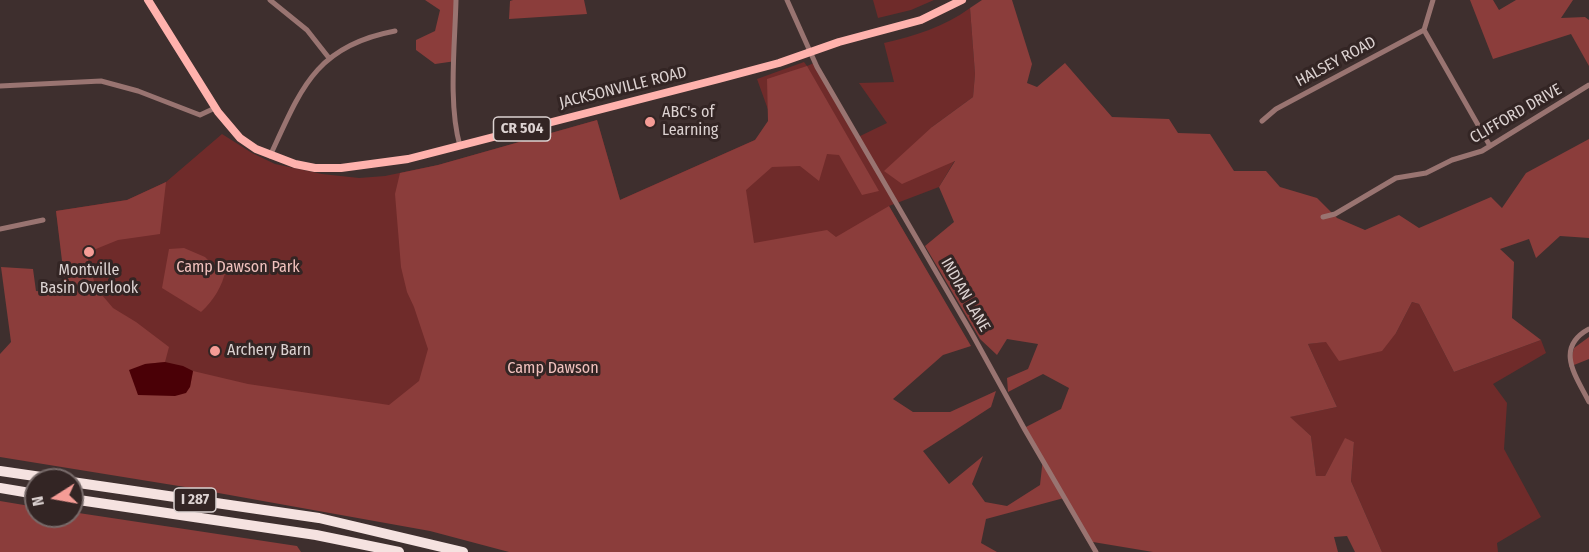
<!DOCTYPE html>
<style>
body{margin:0}
#map{position:relative;width:1589px;height:552px;overflow:hidden;background:#3e2f2e;font-family:"Fira Sans Condensed",sans-serif}
canvas{display:block}
.north{position:absolute;left:24px;top:468px;width:60px;height:60px;box-sizing:border-box;background:#332524;border:2px solid #776a69;border-radius:50%;rotate:259deg;font-size:16px;font-weight:700;line-height:24px;text-align:center;color:#dcd2d1}
.north::after{content:'';display:block;margin:auto;width:21px;height:27px;background:#f59c96;clip-path:polygon(50% 0,100% 100%,50% 72%,0 100%)}
</style>
<div id="map">
<canvas width="1589" height="552"></canvas>
<div class="north">N</div>
</div>
<script>
const ctx = document.querySelector('canvas').getContext('2d');
ctx.lineJoin = 'round';
function fill(path, color) { ctx.fillStyle = color; ctx.fill(path, 'evenodd'); }
function stroke(path, color, width, dash) { ctx.strokeStyle = color; ctx.lineWidth = width; ctx.lineCap = dash ? 'butt' : 'round'; ctx.setLineDash(dash || []); ctx.stroke(path); }
function label(font, color, halo, rows, align = 'center') {
  ctx.font = font + ' "Fira Sans Condensed",sans-serif'; ctx.lineWidth = 6; ctx.setLineDash([]); ctx.textBaseline = 'middle'; ctx.strokeStyle = halo; ctx.fillStyle = color; for (const [text, x, y, turn = 0] of rows) {
    ctx.save(); ctx.translate(x, y); ctx.rotate((+turn || 0) * Math.PI / 180); ctx.textAlign = isNaN(turn) ? turn : align; if (halo) ctx.strokeText(text, 0, 0); ctx.fillText(text, 0, 0); ctx.restore();
  }
}
fill(new Path2D(`
 M873 0H934L911 10 878 18Z
 M970 8 975 74 973 97 932 127 955 160 939 187 889 206 967 340 88 454 56 211 127 200 166 182 222 134 252 153 275 164 322 174 359 178 385 176 438 165 597 120 620 200 755 140 775 129 757 79 804 62 807 66 814 63 856 138 887 123 859 83 894 82 884 43C915 36 944 27 970 8Z
 M1412 302 1419 304 1454 372 1541 340 1546 353 1493 384 1507 403 1504 449 1541 517 1497 543 1498 552H1382L1351 481 1354 442 1345 439 1325 476 1316 477 1311 436 1289 417 1337 407 1308 344 1396 333Z`), '#6f2b2a');
fill(new Path2D(`
 M425 0H455L456 61 435 64 416 50V40L435 31 440 10Z
 M513 0H584L587 14 509 19 510 1Z
 M982 0H1012L1032 64 1027 83 1037 87 1065 63 1112 117 1169 119 1178 133 1210 134 1234 171H1266L1280 187 1317 198 1337 218 1365 230 1399 215 1419 228 1491 197 1502 208 1526 173 1589 139V238L1560 236 1536 258 1529 239 1500 249 1514 262 1512 318 1541 340 1454 372 1419 304 1412 302 1396 333 1382 351 1339 361 1326 342 1308 344 1337 407 1290 417 1311 436 1316 476H1325L1345 438 1354 442 1351 481 1382 552H1355L1347 536 1334 537 1338 552H1153L1087 541 1064 498 986 519 981 543 997 552H509L430 531 185 487 0 457V354L11 342 1 267 33 269 36 291 66 294 56 211 127 200 166 182 160 234 118 240 86 253 96 288 113 308 136 322 169 347 165 362 145 364 190 387 193 371 248 384 389 405 419 381 428 349 414 307 407 292 401 267 395 194 400 173 438 165 597 120 620 200 755 140 768 121 767 79 807 66 879 191 862 195 839 155 827 154 819 181 800 166 772 167 746 190 754 243 827 230 836 237 889 206 971 346 943 355 893 399 913 412H950L996 391 991 407 923 451 949 484 983 456 972 484 985 502 1007 506 1040 485 1043 458 1024 428 1061 409 1069 388 1043 374 1008 392 1007 378 1028 369 1038 344 1007 339 997 355 980 339 925 246 954 222 939 187 955 161 902 184 884 171 932 127 973 97 975 74 970 8Z
 M1470 0H1493L1499 10 1516 0H1573L1561 18 1585 17 1589 20V66L1571 34 1493 59Z
 M184 248 205 257 215 267 226 269C222 287 214 300 201 312L162 288 169 249Z
 M1589 337V359L1569 367 1574 348Z
 M0 501 36 507V516H72V512L297 546 301 552H0Z`), '#8b3d3b');
fill(new Path2D(`
 M165 362 183 366 193 371 190 387 186 393 175 396 138 395 129 370 145 364Z`), '#4a0006');
stroke(new Path2D(`
 M270 0 307 30 329 58
 M456 0C455 44 448 104 460 146
 M787 0 817 67 971 332 1025 430 1096 552
 M1433 0 1424 30 1490 146
 M0 86 101 81 138 91 200 115 215 108
 M1262 121 1276 109 1424 30
 M270 156C301 89 315 46 395 31
 M1323 217 1335 214 1396 178 1426 173 1452 160 1482 151 1589 85
 M0 229 43 220
 M1589 329C1554 348 1576 376 1589 402`), '#997471', 5);
stroke(new Path2D(`
 M148 0 218 112 240 138 256 149 295 164 315 168H341L408 159 719 79 779 63 839 42 921 20 962 0`), '#ffb2ad', 8);
stroke(new Path2D(`
 M0 471 62 480
 M72 482 319 518 463 552
 M0 488 36 494
 M72 499 316 535 399 552`), '#f5e2e0', 10);
for (const [x, y, r, color] of [
 [650,122,6,"#f59c96"],
 [89,252,6,"#f59c96"],
 [215,351,6,"#f59c96"]
]) { const dot = new Path2D(); dot.arc(x, y, r, 0, 2 * Math.PI); ctx.fillStyle = color; ctx.fill(dot); stroke(dot, '#332524', 2); }
for (const [x, y, w] of [
 [522,129,57],
 [195,500,42]
]) { const box = new Path2D(); box.roundRect(x - w / 2, y - 12, w, 24, 4.5); ctx.fillStyle = '#332524'; ctx.fill(box); stroke(box, '#dcd2d1', 1.5); }
label('bold 15px', '#dcd2d1', null, [
 ["CR 504",522,129],
 ["I 287",195,500]
]);
label('16px', '#dcd2d1', '#332524', [
 ["HALSEY ROAD",1336,62,-28],
 ["JACKSONVILLE ROAD",623,88,-14],
 ["CLIFFORD DRIVE",1516,114,-30],
 ["INDIAN LANE",965,295,60]
]);
label('16px', '#dcd2d1', '#332524', [
 ["ABC's of",662,113],
 ["Learning",662,131],
 ["Montville",89,271,"center"],
 ["Basin Overlook",89,289,"center"],
 ["Archery Barn",227,351]
], 'left');
label('16px', '#f0c1bd', '#332524', [
 ["Camp Dawson Park",238,268],
 ["Camp Dawson",553,369]
]);
</script>
